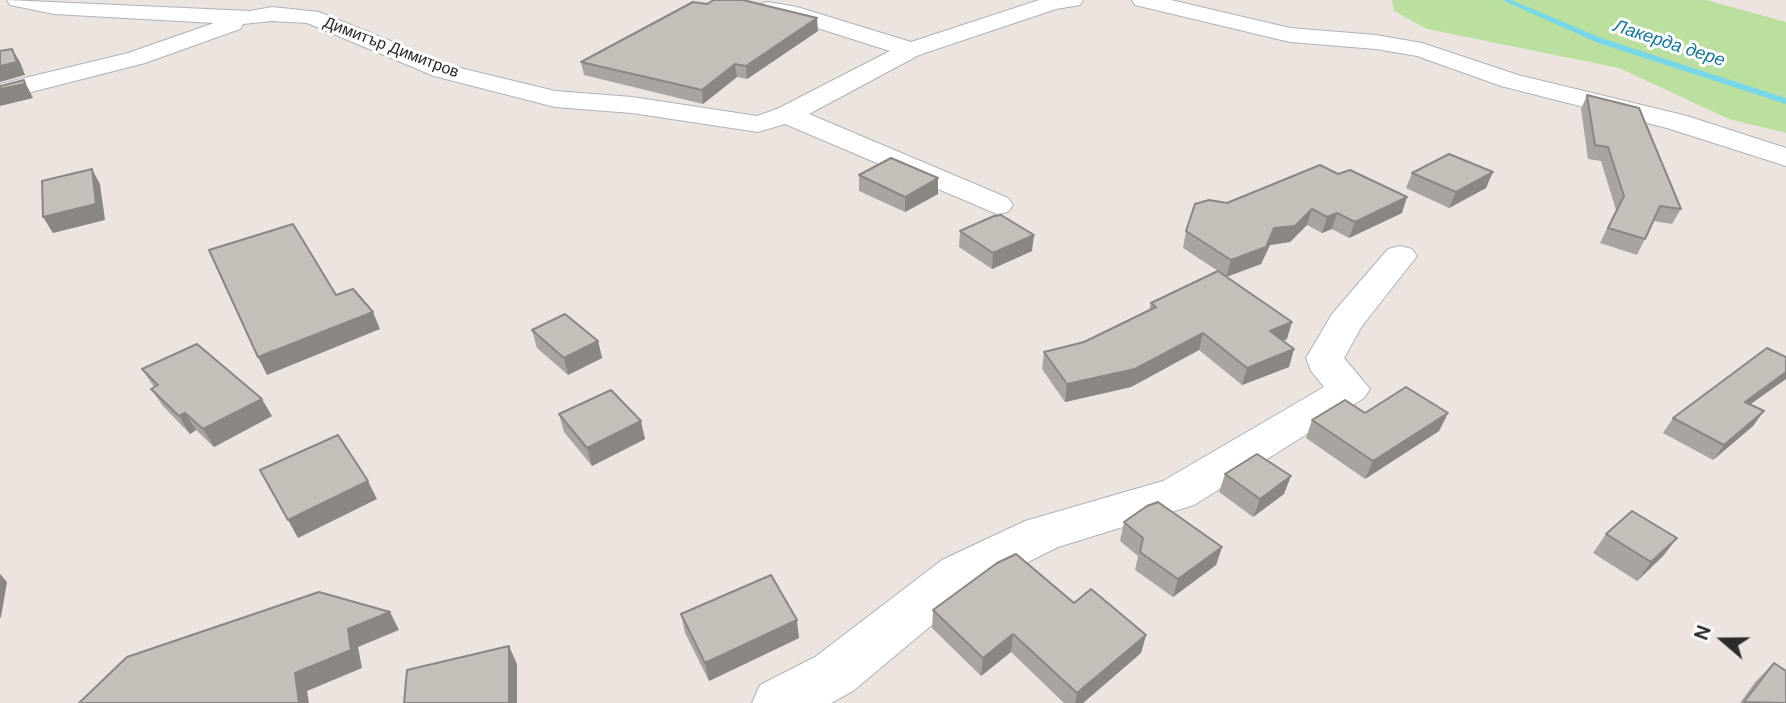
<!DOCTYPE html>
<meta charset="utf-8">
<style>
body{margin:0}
#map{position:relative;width:1786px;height:703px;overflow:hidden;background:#ece4de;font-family:"DM Sans",sans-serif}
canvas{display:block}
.north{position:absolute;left:1688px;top:605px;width:70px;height:70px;-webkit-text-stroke:5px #fff;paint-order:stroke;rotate:290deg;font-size:19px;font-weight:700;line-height:28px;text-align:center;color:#2b2b2b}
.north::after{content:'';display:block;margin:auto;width:24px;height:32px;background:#2b2b2b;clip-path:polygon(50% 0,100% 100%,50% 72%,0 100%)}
</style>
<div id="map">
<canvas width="1786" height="703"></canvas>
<div class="north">N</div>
</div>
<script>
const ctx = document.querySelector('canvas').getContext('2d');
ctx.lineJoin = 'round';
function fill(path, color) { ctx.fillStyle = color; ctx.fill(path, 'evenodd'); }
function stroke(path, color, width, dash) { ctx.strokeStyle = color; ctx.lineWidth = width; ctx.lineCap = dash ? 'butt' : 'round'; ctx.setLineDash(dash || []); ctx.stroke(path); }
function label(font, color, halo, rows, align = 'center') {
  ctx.font = font + ' "DM Sans",sans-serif'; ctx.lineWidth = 6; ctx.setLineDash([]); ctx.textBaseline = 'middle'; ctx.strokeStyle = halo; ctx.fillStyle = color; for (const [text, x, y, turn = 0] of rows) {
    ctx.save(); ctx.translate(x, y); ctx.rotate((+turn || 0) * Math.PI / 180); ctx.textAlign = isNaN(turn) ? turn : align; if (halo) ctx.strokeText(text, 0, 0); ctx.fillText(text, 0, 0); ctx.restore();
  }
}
fill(new Path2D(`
 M1392 0H1706L1786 22V133L1729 119 1619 68 1427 29 1394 11Z`), '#bbdf9e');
fill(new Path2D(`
 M1502 0H1511L1604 39 1786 98V104L1598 43Z`), '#77d7e8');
const street = new Path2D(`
 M7 0 250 11 272 7 319 12 452 66 555 91 632 97 757 116 777 109 890 51 786 18 760 14 757 9 760 4 768 2 797 7 911 42 1039 0H1083L1080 5 1056 9 919 55 809 114 1008 198 1013 205 1008 212 997 214 785 124 758 132 632 113 555 107 434 76 307 23 272 21 243 24 240 29 145 63 0 100V84L128 53 214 23 54 14 10 5Z
 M1132 0H1171L1290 28 1376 35 1422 43 1518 75 1687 116 1786 148V166L1667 128 1501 86 1417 56 1376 49 1290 42 1135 5Z
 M1400 246 1412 249 1417 256 1362 326 1344 358 1370 389 1364 398 1194 505 1058 547 976 588 853 691 831 703H752L760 685 815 657 942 560 1025 521 1163 481 1324 387 1311 371 1306 358 1332 314 1388 249Z`);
stroke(street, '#aeb2bb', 2);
fill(street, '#fff');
fill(new Path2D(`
 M818 31 747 79 737 77 703 104 584 75 581 62Z
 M1587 95 1681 209 1672 224 1653 221 1645 239 1637 255 1600 243 1616 210 1601 161 1588 159 1581 109Z
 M1412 173 1486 188 1449 208 1406 188Z
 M859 175 938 178V194L905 212 859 191Z
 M1227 203 1402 213 1349 238 1332 229 1322 233 1307 225 1290 242 1270 245 1261 264 1226 277 1287 339 1283 341 1294 349 1289 367 1242 385 1199 350 1131 387 1065 402 1042 369 1044 352 1084 342 1149 310 1151 303 1218 271 1183 248 1186 231Z
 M960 231 1032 251 992 269 959 247Z
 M532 330 598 341 602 358 568 375 537 348Z
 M142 369 272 416 214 447 196 430 190 434 163 406 151 389 154 387Z
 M1751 404 1753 426 1713 460 1663 433 1673 418Z
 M1365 413H1448L1439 431 1365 479 1306 438 1312 420Z
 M559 414 645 439 592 466 564 432Z
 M1225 474 1284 494 1253 517 1219 492Z
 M1124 522 1222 547 1216 565 1173 597 1135 570 1138 556 1120 541Z
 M1606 534 1677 538 1663 556 1637 581 1593 553Z
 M1074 603 1146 635 1141 653 1083 703H1064L1011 652 981 676 932 628 933 610Z
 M681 614 799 638 709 681 685 633Z
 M1774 663 1786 703H1740L1756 681Z`), '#a9a49f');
fill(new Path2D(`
 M817 18 818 31 747 79 746 66Z
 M12 49 20 62 25 75 0 82V66Z
 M735 64 737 77 703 104 702 90Z
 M24 80 33 98 0 106V89Z
 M92 169 100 184 105 220 53 233 43 217Z
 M1493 172 1486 188 1449 208 1456 192Z
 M938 178V194L905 212V197Z
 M1407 197 1402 213 1349 238 1355 222Z
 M1312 209 1307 225 1290 242 1270 245 1261 264 1226 277 1231 260 1274 228Z
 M1337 213 1332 229 1322 233 1327 217Z
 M1034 235 1032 251 992 269 993 253Z
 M373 312 380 329 267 375 258 357Z
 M1292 322 1287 339 1264 348 1270 331Z
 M1203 333 1199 350 1131 387 1065 402 1067 384Z
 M598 341 602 358 568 375 564 358Z
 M1294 349 1289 367 1242 385 1247 368Z
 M1786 372V379L1734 416 1745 402Z
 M262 399 272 416 214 447 203 429Z
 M1764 411 1753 426 1713 460 1724 445Z
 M185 413 196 430 190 434 179 416Z
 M1448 413 1439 431 1365 479 1373 461Z
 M641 421 645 439 592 466 587 448Z
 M1291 476 1284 494 1253 517 1260 499Z
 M368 481 377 499 298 538 288 520Z
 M1677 538 1663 556 1637 581 1651 562Z
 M1222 547 1216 565 1173 597 1178 579Z
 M0 574 7 582 1 617 0 618Z
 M390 612 399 630 358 647 362 668 307 691 309 703H299L295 673 348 629Z
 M797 620 799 638 709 681 705 663Z
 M1013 634 1011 652 981 676 983 658Z
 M1146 635 1141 653 1083 703H1075L1077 693Z
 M509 646 517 664V703H509Z`), '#8a8682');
const building = new Path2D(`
 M714 0H743L817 18 746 66 735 64 702 90 581 62 693 2 707 4Z
 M12 49 17 62 0 66V51Z
 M24 80 25 84 0 89V86Z
 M1587 95 1639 108 1681 209 1660 206 1645 239 1608 228 1624 196 1608 147 1595 145Z
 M1449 154 1493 172 1456 192 1412 173Z
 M891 158 938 178 905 197 859 175Z
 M1320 165 1338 174 1350 170 1407 197 1355 222 1337 213 1327 217 1312 209 1295 226 1274 228 1266 247 1231 260 1186 231 1195 204 1209 200 1227 203Z
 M92 169 96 204 43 217 42 181Z
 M1001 215 1034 235 993 253 960 231 994 216Z
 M293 224 336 295 353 289 373 312 258 357 209 250Z
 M1218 271 1292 322 1270 331 1294 349 1247 368 1203 333 1135 369 1067 384 1044 352 1084 342 1156 307 1151 303Z
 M565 314 598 341 564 358 532 330Z
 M197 344 262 399 203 429 185 413 179 416 151 389 158 385 142 369Z
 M1767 348 1786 357V372L1745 402 1764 411 1724 445 1673 418Z
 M1406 387 1448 413 1373 461 1312 420 1345 400 1365 413Z
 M611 390 641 421 587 448 559 414Z
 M338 435 368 481 288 520 260 470Z
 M1257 454 1291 476 1260 499 1225 474Z
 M1158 502 1222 547 1178 579 1140 552 1143 538 1124 522 1147 506Z
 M1632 511 1677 538 1651 562 1606 534Z
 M1016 554 1074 603 1091 589 1146 635 1077 693 1013 634 983 658 933 610 997 563Z
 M771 575 797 620 705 663 681 614Z
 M319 592 390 612 348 629 351 650 295 673 299 703H79L127 657Z
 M509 646V703H404L407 670Z
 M1774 663 1786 671V703L1744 702Z`);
fill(building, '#c5bfb9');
stroke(building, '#8a8682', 2);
label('16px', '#2b2b2b', '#fff', [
 ["Димитър Димитров",391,48,21]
]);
label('italic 18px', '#157795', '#fff', [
 ["Лакерда дере",1669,44,18]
]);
</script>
